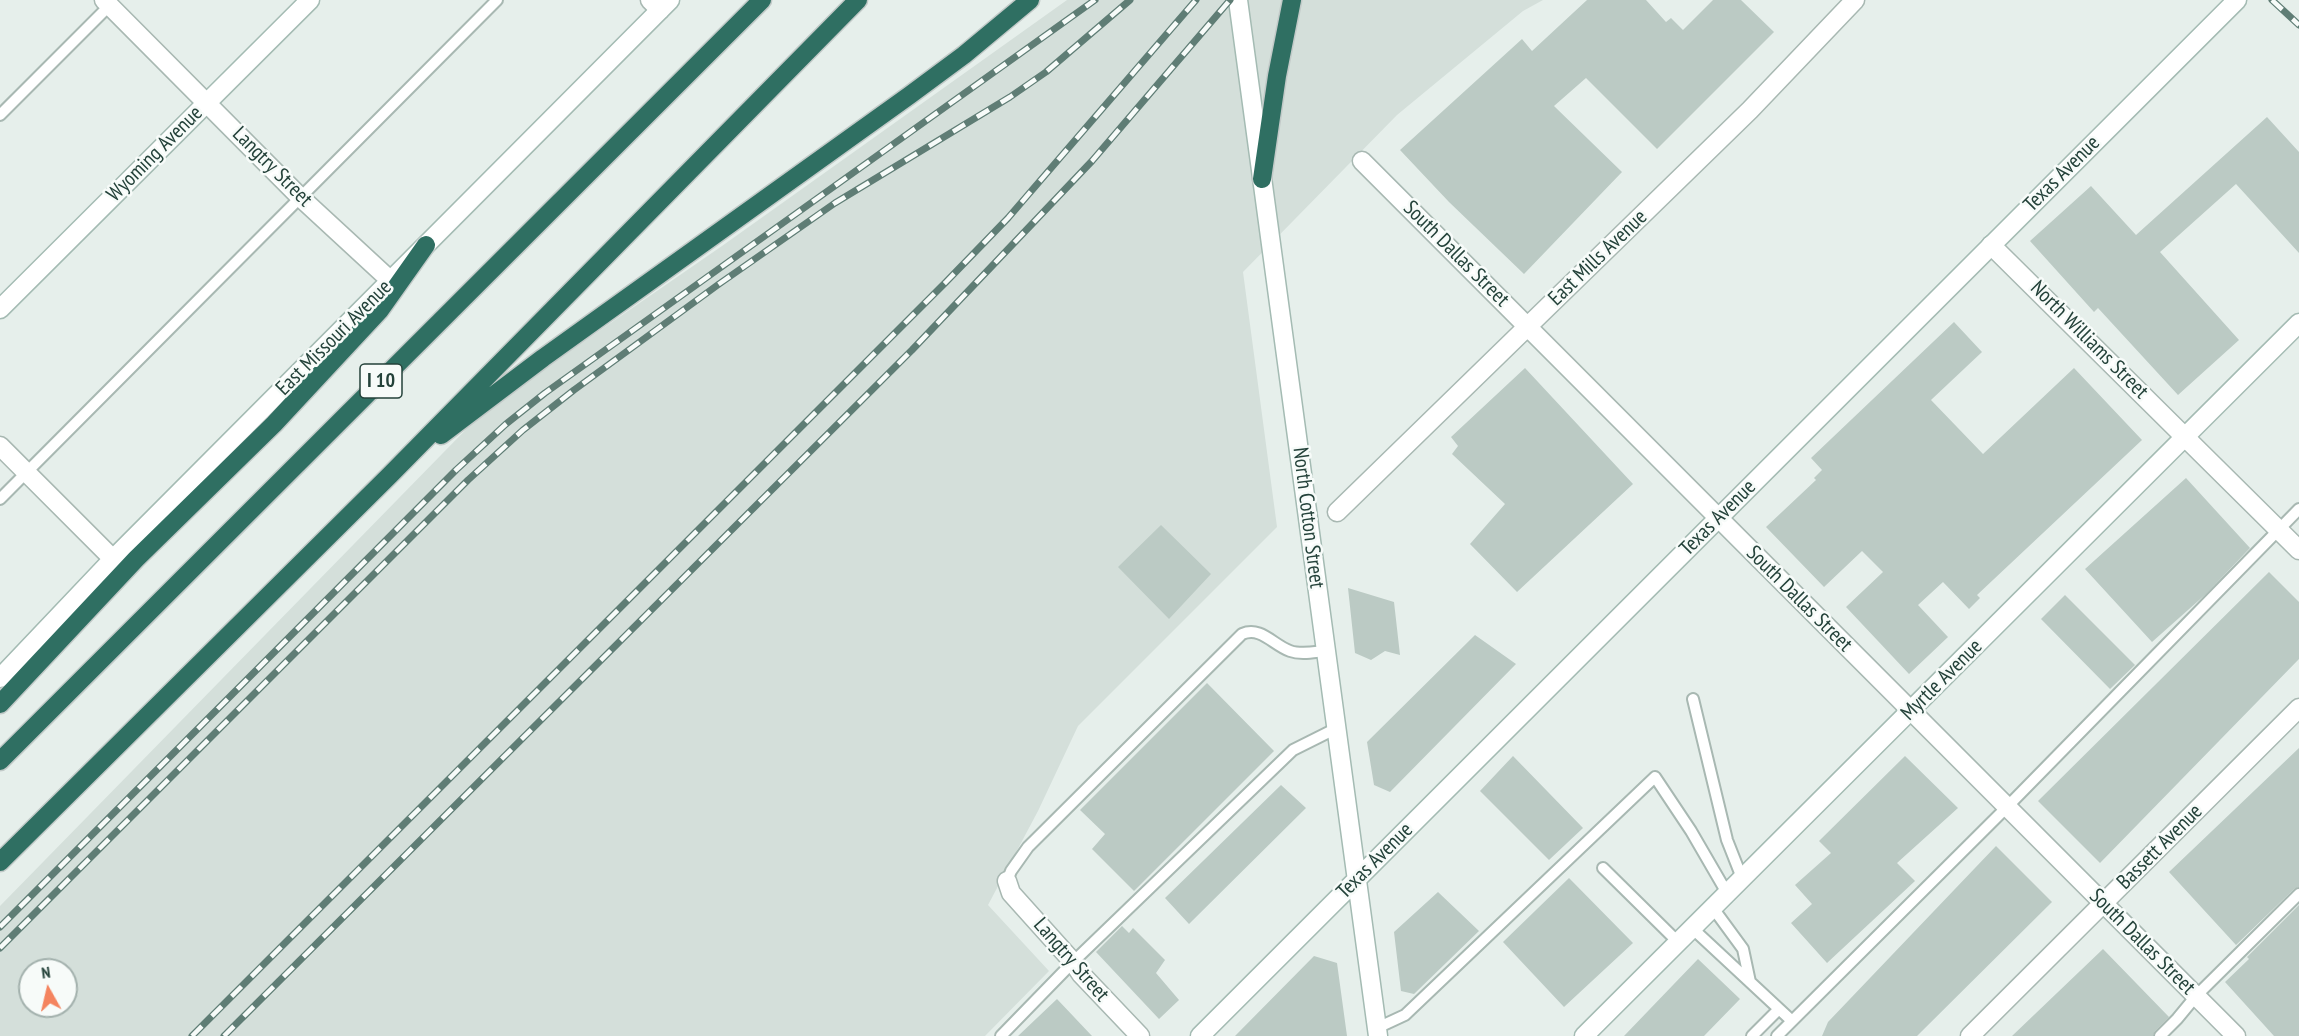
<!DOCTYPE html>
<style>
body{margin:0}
#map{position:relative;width:2299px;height:1036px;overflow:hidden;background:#e6efeb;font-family:"PT Sans Narrow",sans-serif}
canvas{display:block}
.north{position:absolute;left:18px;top:958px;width:60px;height:60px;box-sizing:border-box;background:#f7fbf9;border:2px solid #a3b1ad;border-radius:50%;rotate:352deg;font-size:16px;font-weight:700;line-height:24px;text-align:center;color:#24423a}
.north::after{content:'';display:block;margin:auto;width:21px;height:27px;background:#f4845f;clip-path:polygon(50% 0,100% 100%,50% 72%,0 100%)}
</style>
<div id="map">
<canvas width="2299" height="1036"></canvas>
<div class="north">N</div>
</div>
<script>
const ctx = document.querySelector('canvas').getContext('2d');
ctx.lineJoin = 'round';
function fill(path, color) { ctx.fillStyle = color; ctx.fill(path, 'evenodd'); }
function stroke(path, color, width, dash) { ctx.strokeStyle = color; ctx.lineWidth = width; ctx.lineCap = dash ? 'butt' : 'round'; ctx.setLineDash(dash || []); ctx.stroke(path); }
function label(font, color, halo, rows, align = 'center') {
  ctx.font = font + ' "PT Sans Narrow",sans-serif'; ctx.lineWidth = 5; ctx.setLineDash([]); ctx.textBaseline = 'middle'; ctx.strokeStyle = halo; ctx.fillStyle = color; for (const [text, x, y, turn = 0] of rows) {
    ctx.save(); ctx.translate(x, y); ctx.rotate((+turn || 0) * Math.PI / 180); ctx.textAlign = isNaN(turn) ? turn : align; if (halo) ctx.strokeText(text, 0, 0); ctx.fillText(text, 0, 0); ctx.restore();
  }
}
fill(new Path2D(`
 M1067 0H1543L1523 11 1397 115 1243 272 1277 527 1078 726 1038 811 988 905 1049 971 985 1036H0V906L486 409 722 246ZM30 970H66V1006H30Z`), '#d4dfda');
fill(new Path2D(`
 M1587 0H1646L1666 22 1671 18 1683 30 1713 0H1741L1774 32 1657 149 1586 78 1554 106 1622 172 1524 274 1449 202 1400 150 1522 39 1532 51Z
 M2267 117 2299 152V253L2236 184 2160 252 2239 340 2178 395 2098 308 2094 312 2030 241 2091 186 2136 235Z
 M1954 322 1982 352 1931 400 1983 454 2074 368 2142 440 1977 595 1980 598 1969 609 1943 582 1918 605 1948 637 1909 674 1846 607 1883 572 1862 551 1824 587 1766 527 1816 480 1814 478 1822 470 1811 458Z
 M1525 368 1633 484 1517 592 1470 544 1505 504 1452 454 1458 446 1451 437Z
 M2186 478 2250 548 2206 594 2152 642 2085 569Z
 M1161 525 1211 574 1169 619 1118 567Z
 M2269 572 2299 602V659L2100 863 2038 801Z
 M1348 588 1394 602 1400 655 1385 651 1371 660 1355 653Z
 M2065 595 2135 665 2110 689 2041 619Z
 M1475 635 1516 664 1390 792 1374 785 1367 742Z
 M1207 683 1274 751 1134 891 1092 849 1105 834 1080 810Z
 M2299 748V887L2294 889 2236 945 2169 872Z
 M1513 756 1583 828 1549 860 1480 791Z
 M1905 756 1958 808 1897 863 1915 881 1827 963 1791 923 1812 904 1795 885 1831 853 1819 841Z
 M1281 785 1306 808 1189 924 1165 898Z
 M1996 846 2052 902 1917 1036H1822L1828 1022Z
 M1569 878 1633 943 1564 1007 1503 942Z
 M1438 892 1479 931 1414 994 1401 991 1394 932Z
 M2299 905V1036H2274L2225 982 2249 959 2247 957Z
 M1122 926 1129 933 1133 928 1165 960 1156 973 1179 1000 1159 1019 1096 952Z
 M2103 949 2169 1017 2155 1031 2153 1036H2012Z
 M1314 956 1337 963 1347 1036H1235Z
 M1698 959 1740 999 1704 1036H1624Z
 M1057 999 1092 1036H1018Z`), '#bbcac4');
const lane = new Path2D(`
 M0 115 112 3
 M0 499 497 0
 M1693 699 1727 840 1742 878
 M1603 868 1678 942
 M1007 881 1011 871 1028 847 1242 634C1261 626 1273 645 1290 651 1301 655 1314 652 1325 651
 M1713 908 1743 949 1750 982
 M1692 928 1792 1021
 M1377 1028 1405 1015 1655 777 1691 831 1727 893
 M1001 1036 1073 962 1293 750 1335 729
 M1752 1036 1779 1009
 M1777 1036 2007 807 2299 509
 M2160 1036 2177 1019 2196 996 2299 894`);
const street = new Path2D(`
 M104 0 300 197 391 281
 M650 0 660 10
 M1362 161 2236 1036
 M1991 245 2299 550
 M0 446 113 559
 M1337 512 1750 110 1855 0
 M1007 881 1011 893 1073 962 1081 974 1140 1036
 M1970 1036 2299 708`);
const secondary = new Path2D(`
 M1238 0 1378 1036
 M0 309 310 0
 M0 678 113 559 670 0
 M1200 1036 2237 0
 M1584 1036 2299 323`);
const highway = new Path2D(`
 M1262 179 1277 76 1292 0
 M441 435 543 358 910 95 964 55 1030 0
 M0 704 136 559 274 424 380 310 426 245
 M0 761 762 0
 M0 862 390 475 858 0`);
stroke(lane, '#a8b8b2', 14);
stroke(street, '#a8b8b2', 21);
stroke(secondary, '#a4bbb3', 21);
stroke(highway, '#c2cac8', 21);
stroke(lane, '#fff', 10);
stroke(street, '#fff', 18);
stroke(secondary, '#fff', 18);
stroke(highway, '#2f6f62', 18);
const rail = new Path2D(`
 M2272 0 2299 25
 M0 927 456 470 506 424 545 393 1095 0
 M0 948 468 480 523 430 574 390 719 284 835 203 1010 97 1046 72 1130 0
 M192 1036 946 282 1008 218 1196 0
 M224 1036 912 350 1092 161 1230 0`);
stroke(rail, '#5f7d75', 7);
stroke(rail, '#f7fbf9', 4.5, [14]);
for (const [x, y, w] of [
 [381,381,42]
]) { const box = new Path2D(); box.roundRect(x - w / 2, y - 17, w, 34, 4.5); ctx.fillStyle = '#f7fbf9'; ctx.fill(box); stroke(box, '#24423a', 1.5); }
label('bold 20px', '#24423a', null, [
 ["I 10",381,381]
]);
label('21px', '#24423a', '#f7fbf9', [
 ["Wyoming Avenue",155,154,-45],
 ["Langtry Street",272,167,45],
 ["Texas Avenue",2062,174,-45],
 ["South Dallas Street",1456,254,45],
 ["East Mills Avenue",1598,258,-44],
 ["East Missouri Avenue",334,338,-45],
 ["North Williams Street",2089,340,45],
 ["North Cotton Street",1308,518,83],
 ["Texas Avenue",1718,518,-45],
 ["South Dallas Street",1799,599,45],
 ["Myrtle Avenue",1942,680,-45],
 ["Bassett Avenue",2160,847,-45],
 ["Texas Avenue",1375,861,-45],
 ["South Dallas Street",2142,942,45],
 ["Langtry Street",1071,960,49]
]);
</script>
